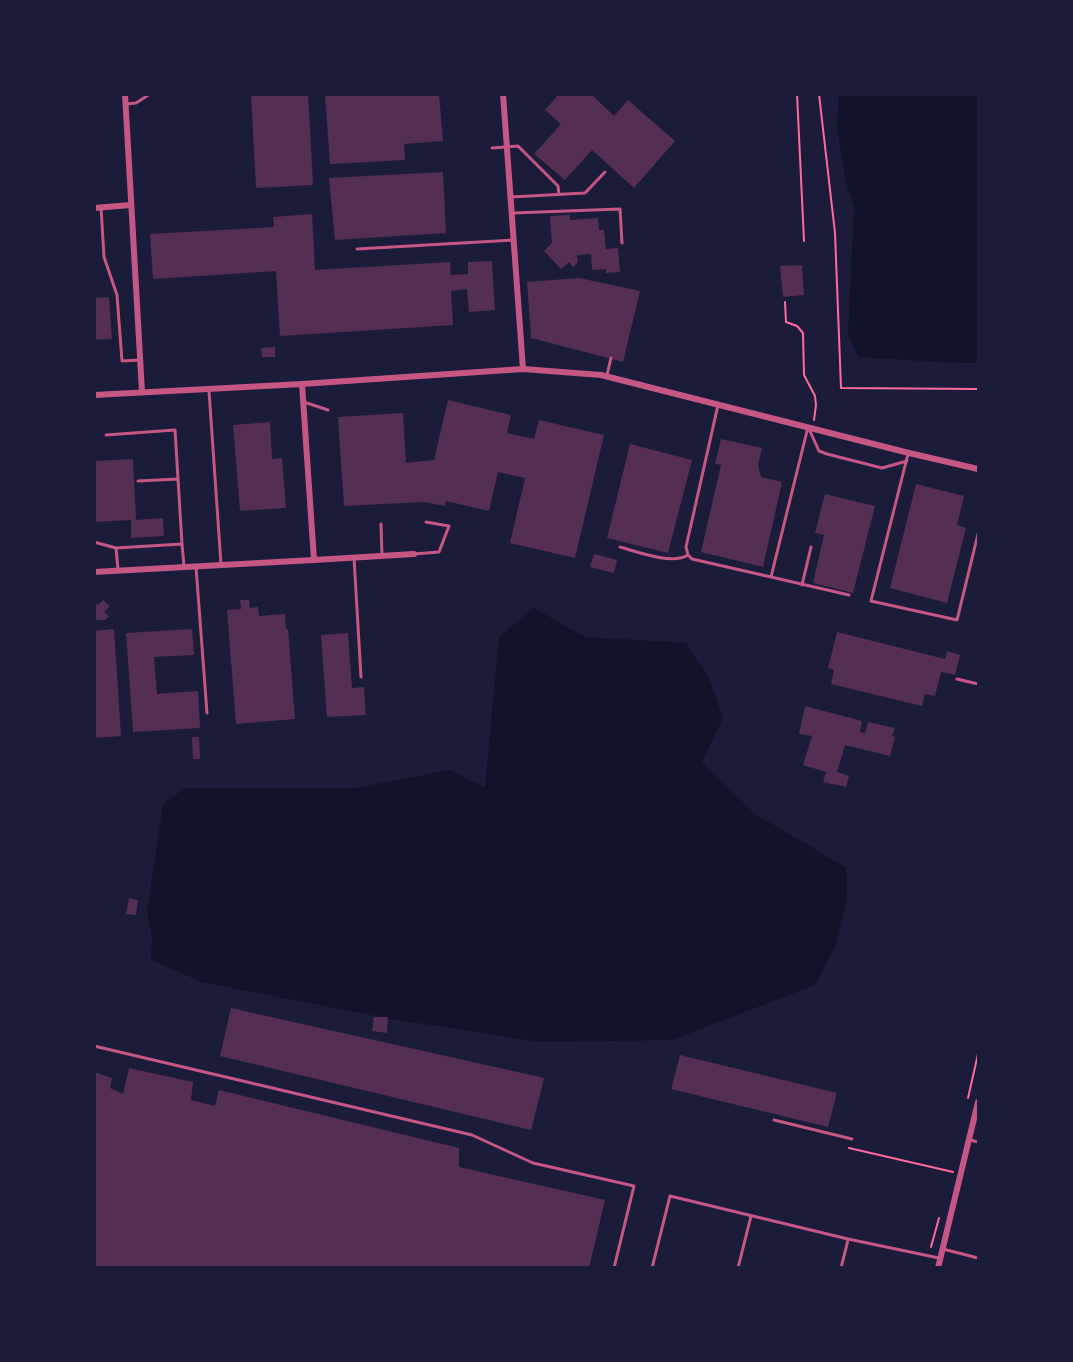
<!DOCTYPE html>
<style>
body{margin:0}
#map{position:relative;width:1073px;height:1362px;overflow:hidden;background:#1b1b3a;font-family:"IBM Plex Sans",sans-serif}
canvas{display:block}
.frame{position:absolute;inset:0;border:96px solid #1b1b3a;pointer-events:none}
</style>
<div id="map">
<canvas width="1073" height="1362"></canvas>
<div class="frame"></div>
</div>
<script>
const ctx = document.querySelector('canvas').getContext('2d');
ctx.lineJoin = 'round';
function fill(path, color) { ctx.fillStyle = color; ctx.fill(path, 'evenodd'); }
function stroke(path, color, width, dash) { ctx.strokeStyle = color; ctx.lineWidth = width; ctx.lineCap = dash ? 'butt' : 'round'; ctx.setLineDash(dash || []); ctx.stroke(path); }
fill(new Path2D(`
 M839 95H978V363H957L859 357 848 335 854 208 846 182 837 128Z
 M534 608 585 637 686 643 709 678 723 718 702 762 755 814 847 868V897L836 945 815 985 672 1040 540 1042 386 1018 202 982 151 960 152 938 147 912 163 804 185 788H356L450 770 485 788 499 637Z`), '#12122b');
fill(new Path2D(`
 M251 94H308L313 185 256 188Z
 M325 94H439L443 141 404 144 405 160 330 164Z
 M559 94H591L614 116 628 100 675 141 634 188 592 150 565 180 534 154 561 124 545 110Z
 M443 172 446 233 335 240 329 178Z
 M312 214 315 270 450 262 451 275 468 274V262L492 261 495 310 469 312 467 289 451 291 453 325 280 336 276 271 153 279 150 234 274 227 273 217Z
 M570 215V220L598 218 599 230H604L606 249 618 248 620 272 606 273V269L592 270 591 254 577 255 578 262 573 267 569 262 561 269 544 251 552 243 550 216Z
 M802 265 804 295 783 297 780 266Z
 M579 278 640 291 623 362 531 338 527 282Z
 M109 297 112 339 94 340V298Z
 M275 347V357H262L261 348Z
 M448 400 511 415 507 433 534 439 539 420 604 435 575 558 510 543 525 478 498 472 489 511 446 501 445 506 424 502 344 506 338 417 403 413 406 463 434 460Z
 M270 422 272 459 282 458 286 508 240 511 233 425Z
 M721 439 762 448 758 465 761 477 782 482 763 567 701 552 721 465 715 464Z
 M630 444 692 460 668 553 607 538Z
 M133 459 136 520 163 518 164 536 131 538V520L94 522V461Z
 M916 484 964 496 957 525 966 528 947 603 890 588Z
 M825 494 875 506 853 593 813 583 824 535 815 533Z
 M594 554 617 560 614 573 590 567Z
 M103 600 110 606 104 612 109 616 105 620H94V602L98 605Z
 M240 600H249L250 608 258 607 259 616 285 614 286 629H288L295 719 236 724 227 610 241 609Z
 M114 629 121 736 94 738V631Z
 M192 629 194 655 154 657 157 694 198 691 200 728 133 732 126 633Z
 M837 632 945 659 947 651 960 655 955 675 941 672 935 696 925 694 922 706 831 684 834 670 828 668Z
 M348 633 352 688 364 687 366 715 327 717 321 635Z
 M805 706 862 721 860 732 865 733 868 722 895 728 892 736 895 737 890 756 845 745 837 772 849 776 846 787 823 782 826 772 803 765 812 736 799 734Z
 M192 737H199L200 759H193Z
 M129 898 138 900 136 915 126 914Z
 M231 1008 544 1078 531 1130 220 1056Z
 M374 1017H388L387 1033 372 1031Z
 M680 1055 837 1093 828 1127 671 1089Z
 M129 1068 193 1082 191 1100 215 1106 219 1090 459 1148V1167L605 1200 589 1268H94V1072L112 1078 110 1088 123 1094Z`), '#542f53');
stroke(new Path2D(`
 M797 94 804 241
 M819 94 835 233 841 388 978 389
 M785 302 786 322 797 326 803 333 804 375 815 396 816 405 814 420
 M968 1098 978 1054
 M849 1148 953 1172
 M931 1247 939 1218`), '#ff6b9d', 2);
stroke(new Path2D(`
 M126 104 136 103 150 94
 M492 148 518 146 558 186 559 194
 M511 197 585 193 605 172
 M101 207 104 257 117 295 122 361 140 360
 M513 213 620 209 622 243
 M357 249 514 240
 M607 375 611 358
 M209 391 221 564
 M304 402 328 410
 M718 405 686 547 688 555 692 559 771 577 808 427
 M809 429 819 451 827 454 882 468 907 461
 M106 435 175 430 182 544
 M908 454 871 601 957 620 978 534
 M138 481 178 479
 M381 524 382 556
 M94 542 116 548 182 544 184 566
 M620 547C638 552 672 565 688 555
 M116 548 118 570
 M414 554 439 552 449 526 426 522
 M354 558 361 677
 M196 567 207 713
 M771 577 849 595
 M802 585 811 547
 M957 679 978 684
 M94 1046 472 1135 533 1163 634 1186 614 1268
 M774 1120 852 1139
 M970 1140 978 1142
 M943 1249 978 1258
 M652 1268 670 1196 848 1239 939 1258
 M738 1268 751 1216
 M841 1268 848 1240`), '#c65784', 3);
stroke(new Path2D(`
 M125 94 142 392
 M503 94 523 369
 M94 208 131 205
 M94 395 302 384 523 369 601 375 909 453 978 469
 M314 560 414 554
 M94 572 314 560 302 384
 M938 1268 978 1102`), '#c65784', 6);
</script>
